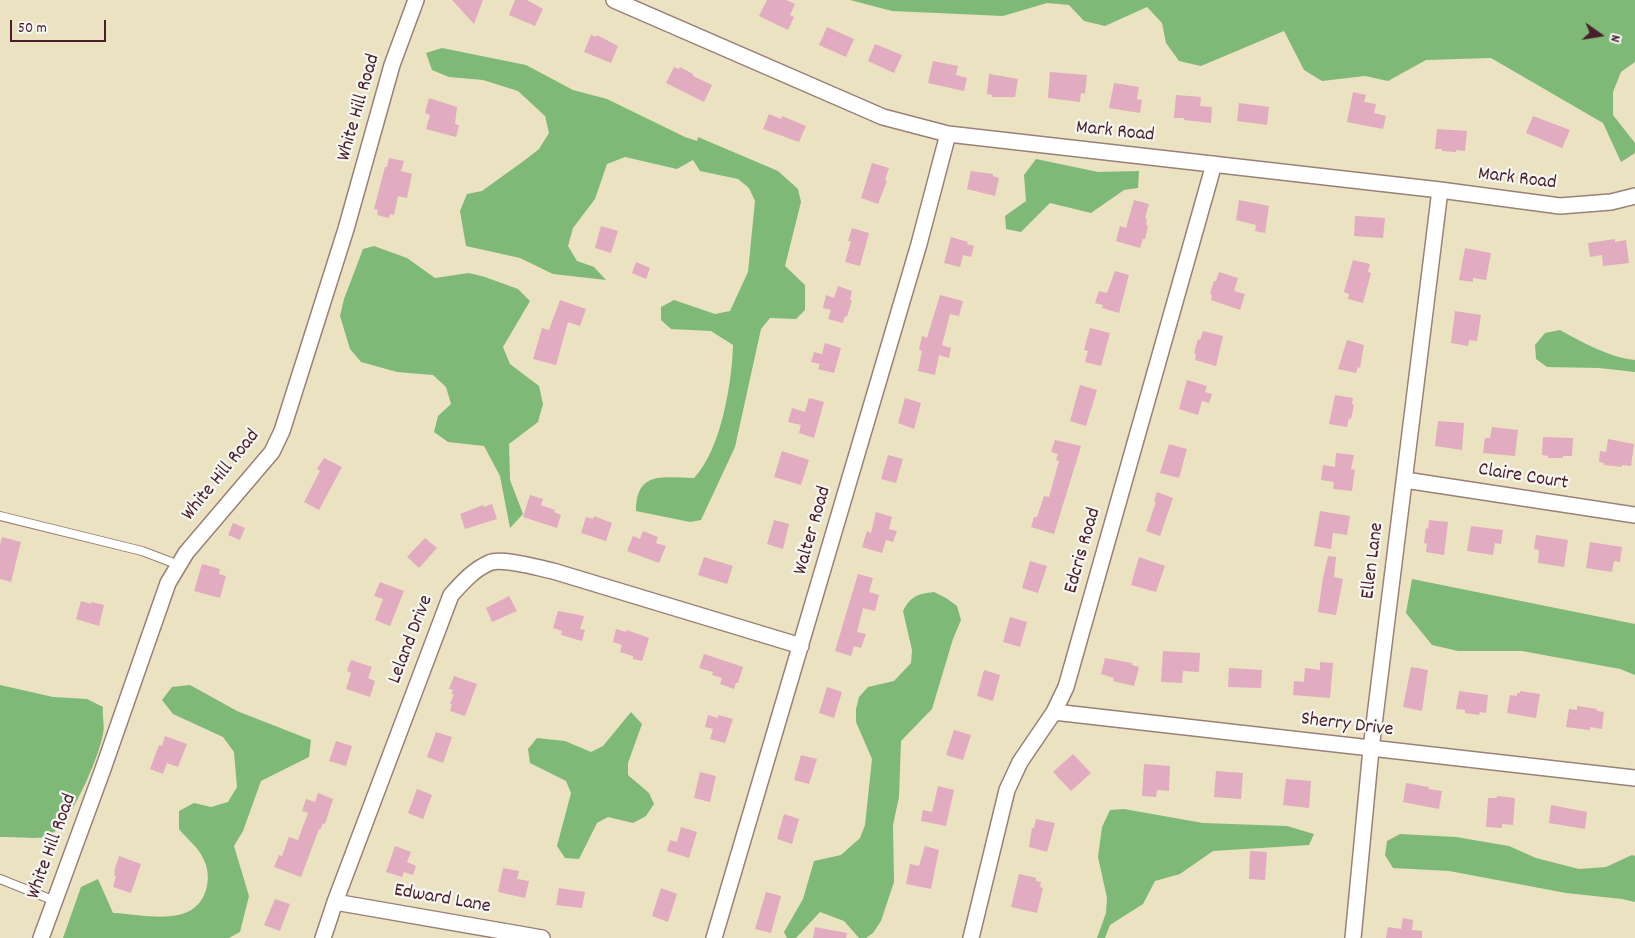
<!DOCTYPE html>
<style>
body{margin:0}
#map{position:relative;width:1635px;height:938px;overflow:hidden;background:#ebe2c2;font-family:Dekko,sans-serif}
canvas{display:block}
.north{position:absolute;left:1575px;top:10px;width:50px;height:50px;-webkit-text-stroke:4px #f6f6f2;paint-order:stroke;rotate:103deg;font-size:14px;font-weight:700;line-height:20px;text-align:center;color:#4a1f2b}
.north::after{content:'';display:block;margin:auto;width:18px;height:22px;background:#4a1f2b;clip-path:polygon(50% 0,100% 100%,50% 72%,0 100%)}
.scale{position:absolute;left:10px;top:20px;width:96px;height:22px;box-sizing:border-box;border:2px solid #4a1f2b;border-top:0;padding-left:6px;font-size:15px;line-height:18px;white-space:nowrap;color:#4a1f2b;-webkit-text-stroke:4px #f6f6f2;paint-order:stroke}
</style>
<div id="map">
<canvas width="1635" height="938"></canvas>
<div class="north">N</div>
<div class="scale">50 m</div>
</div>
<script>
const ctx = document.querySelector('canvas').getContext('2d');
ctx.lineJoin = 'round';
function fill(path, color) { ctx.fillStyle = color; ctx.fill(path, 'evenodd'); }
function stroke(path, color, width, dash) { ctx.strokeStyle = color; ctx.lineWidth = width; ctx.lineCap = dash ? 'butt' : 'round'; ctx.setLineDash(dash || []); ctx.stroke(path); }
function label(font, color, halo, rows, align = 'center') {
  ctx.font = font + ' Dekko,sans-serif'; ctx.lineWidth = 4.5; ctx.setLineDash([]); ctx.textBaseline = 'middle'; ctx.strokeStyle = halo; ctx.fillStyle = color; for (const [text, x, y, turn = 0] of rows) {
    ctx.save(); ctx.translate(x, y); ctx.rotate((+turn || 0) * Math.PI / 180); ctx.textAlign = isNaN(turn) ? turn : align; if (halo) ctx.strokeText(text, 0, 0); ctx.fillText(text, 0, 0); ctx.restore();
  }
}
fill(new Path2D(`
 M850 0H1635V62L1621 72 1613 92V115L1635 143V153L1621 162 1603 123 1491 58 1426 60 1388 81 1365 76 1322 81 1304 70 1284 31 1201 66 1179 61 1166 43 1162 23 1147 7 1105 26 1084 21 1069 5 1047 3 1003 16 892 11Z
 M442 48 526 65 573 90 607 99 685 137 697 141 698 137 778 171 798 189 801 202 785 266 805 285V310L796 319 770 318 761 329 735 447 701 520 690 522 636 511C636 470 664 478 694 478 721 450 732 383 733 345L711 331 671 329 661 320V307L674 300 715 314 730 311 748 272 755 201 749 188 738 179 700 171 693 160 677 169 625 157 607 164 595 199 573 228 568 246 577 261 594 267 606 280 553 274 520 258 466 246 460 211 467 194 482 191 525 160 539 149 549 133 545 116 518 91 483 80 449 77 432 70 426 53Z
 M1036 159 1098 172 1139 171 1138 188 1124 190 1091 213 1050 203 1021 232 1006 229 1005 216 1026 201 1024 175Z
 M374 246 407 258 435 278 469 273 485 277 518 289 530 301 503 347 510 364 539 386 543 404 538 422 509 444 510 480 523 514 510 528 500 476 484 446 448 442 434 432 438 416 451 404 446 387 433 375 397 372 361 362 350 349 340 316 344 299 363 249Z
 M1560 330C1584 343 1608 357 1635 360V372L1599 368 1547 367 1536 359 1535 345 1545 333Z
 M1412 579 1635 624V675L1620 669 1522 651H1458L1432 645 1406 613Z
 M934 592 946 598 957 606 961 620 953 639 932 709 901 741 899 797 893 825 894 882 881 921 873 933 866 938H859L844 921 820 912 796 938H787L784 932 803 899 814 861 841 855 860 838 865 825 872 759 856 722V709L859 697 868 687 894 681 911 663 912 650 903 611C911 596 917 594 934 592Z
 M0 685 53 697 87 699 103 707C102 716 105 726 103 734 99 757 69 830 46 837 39 839 10 837 0 837Z
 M190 685 237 711 311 740 309 757 261 781 243 831 234 846 249 896 240 932 229 938H63L81 887 98 879 113 913C135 914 161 920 182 914 206 908 214 878 203 858 198 847 186 838 179 829V811L194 803 211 807 228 802 237 787 234 752 223 737 173 714 162 700 172 687Z
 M631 712 642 724 628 763V775L649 793 654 804 646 816 633 823 608 817 597 823 579 859 565 858 557 846 571 793 566 781 530 763 528 749 537 738 565 741 591 752 603 746Z
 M1124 809 1203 823 1287 826 1314 834 1309 845 1213 851 1180 874 1155 881 1143 904 1110 925 1105 938H1097L1106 913 1107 898 1098 857 1102 827 1110 810Z
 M1400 834 1456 837 1509 846 1536 858 1579 869 1606 867 1632 855 1635 856V902L1622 899 1566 893 1449 871 1393 868 1385 855 1387 841Z`), '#7eb978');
fill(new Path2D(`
 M452 0H483L474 24Z
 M515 0H527L543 9 535 26 509 15Z
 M767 0H786L795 4 790 15 794 17 788 30 759 16Z
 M827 27 854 39 846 57 819 45Z
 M591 35 596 37 597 35 618 46 611 63 584 52Z
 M875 44 902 55 894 73 868 61Z
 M933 61 958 66 956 75 967 78 964 91 928 83Z
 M674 67 679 69 680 67 693 74V76L712 85 704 102 666 83Z
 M1050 72 1087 75 1085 94 1081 93 1080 102 1048 98Z
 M989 74 1018 79 1015 97H992V95L987 94Z
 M1114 83 1139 87 1137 99 1142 100 1140 113 1109 108Z
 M1353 92 1366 95 1364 102 1376 104 1374 113 1386 116 1383 129 1347 122Z
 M1176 95 1201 97 1200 106 1212 107 1211 123 1184 120V118H1174Z
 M429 98 457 107 455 124 459 125 456 137 426 129 430 115 425 113Z
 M1239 103 1269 107 1267 125 1237 121Z
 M769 114 781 119 782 116 806 126 799 142 763 129Z
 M1533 116 1570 130 1562 148 1526 133Z
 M1437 129 1467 131 1465 151 1456 150V152L1442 151V149H1435Z
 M389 158 404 161 401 171 412 174 407 198 398 196 394 215 390 214 389 218 377 215 378 210 374 209 385 167H387Z
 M872 163 889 168 885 180 887 181 878 204 861 198Z
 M971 171 993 174V176L999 178 995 196 967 189Z
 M1134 200 1149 204 1145 218 1147 219 1146 225 1148 226 1145 239H1143L1140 248 1116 241 1120 226 1126 228Z
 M1239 200 1269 206 1265 233 1255 231 1256 225 1236 220Z
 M1355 216 1385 218 1383 238 1354 236Z
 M601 226 618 231 611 253 595 248Z
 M852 228 869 233 860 266 845 262 851 241H848Z
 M951 237 968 242 967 244 974 246 971 257 963 255 960 267 944 263Z
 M1615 239V242L1626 240 1629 263 1603 266 1602 255 1590 257 1588 243Z
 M1465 248 1491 253 1486 280 1473 278V282L1459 280Z
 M1353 260 1370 264 1368 272 1371 273 1363 303 1348 299 1349 294 1344 292Z
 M636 262 650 268 646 279 632 273Z
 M1115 271 1129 275 1119 313 1102 308 1103 305 1095 303 1099 291 1107 293Z
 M1219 272 1238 278 1234 291 1245 294 1240 310 1211 300 1212 295 1210 294 1214 281H1216Z
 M838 286 852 291 850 300H852L847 317 845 316 843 323 828 319 831 310 823 308 826 295 834 298Z
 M940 295 963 301 959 316 950 314 942 345 951 348 949 358 939 355 935 375 918 371 922 351 919 350 922 336 927 338Z
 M560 300 586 309 580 326 568 322 556 365 533 359 542 328 549 330Z
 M1455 311 1481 315 1477 341 1469 340 1468 346 1451 343Z
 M1090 328 1110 333 1101 366 1085 362 1088 351 1084 350Z
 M1203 331 1223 336 1216 366 1195 360 1196 354 1194 353 1198 339 1200 340Z
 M1347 340 1364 345 1360 368 1358 367 1356 373 1338 369Z
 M825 343 841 348 834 373 818 369 820 364 811 362 814 352 822 354Z
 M1187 380 1207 386 1205 392 1212 394 1209 403 1202 401 1198 415 1179 409Z
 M1080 385 1097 390 1086 426 1070 421Z
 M1335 395 1353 398 1352 404 1354 405 1351 419 1349 418 1347 427 1329 424Z
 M809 398 824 402 814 438 799 433 801 425 788 422 792 408 805 412Z
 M905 398 921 403 914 429 898 423Z
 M1438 421 1464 423 1462 450 1435 446Z
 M1492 427 1518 430 1515 456 1483 453 1485 438H1490Z
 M1543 437 1573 438 1572 456H1563V458H1548V456L1542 455Z
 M1608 439 1634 444 1631 466 1622 465V467L1604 465V463L1599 462 1600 451 1606 452Z
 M1055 440 1081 446 1054 534 1031 527 1034 517H1037L1044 496 1049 497 1059 461 1056 460 1058 454 1051 452Z
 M1169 444 1187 449 1179 478 1160 473Z
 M782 451 809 460 801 485 774 477Z
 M1336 453 1354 455 1351 469 1355 470 1352 491 1333 489 1334 482 1321 480 1323 465 1335 467Z
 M888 455 903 459 896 483 881 479Z
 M324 458 342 467 319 510 304 502 320 471 317 469Z
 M1157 492 1173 498 1160 536 1146 531 1156 502H1154Z
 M530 495 543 499 541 505 555 510 554 512 561 515 557 528 523 517Z
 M492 504 497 519 465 529 460 514 483 505 484 507Z
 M1320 511 1350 516 1347 535 1333 533 1331 549 1314 546Z
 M876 512 892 517 889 529 897 531 893 542 886 540 882 553 862 547 867 531 871 533Z
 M594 516 612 523 606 541 581 533 586 517 593 519Z
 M774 520 789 524 783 549 767 544Z
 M1429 520 1448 522 1444 555 1426 552 1427 544 1424 543 1426 528 1428 529Z
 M233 523 245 528 240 540 228 535Z
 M1471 526 1503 530 1501 544 1495 543 1493 555 1467 551Z
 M643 531 658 537 656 543 666 546 659 563 627 551 633 536 640 539Z
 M1536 535 1568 540 1564 567 1538 563 1539 550 1534 549Z
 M2 537 21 542 11 582 0 579V545Z
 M425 538 437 548 419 568 407 557Z
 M1590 542 1622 547 1620 562 1614 561 1612 572 1586 568Z
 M1328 556 1336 557 1334 577 1343 579 1336 615 1318 612 1323 578Z
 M704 557 733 566 727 584 698 575Z
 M1139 557 1165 566 1156 592 1131 585Z
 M1030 561 1047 566 1038 593 1022 588Z
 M202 564 220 569 219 574 226 576 220 598 194 591Z
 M858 574 873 578 869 592 879 595 875 611 863 608 857 632 866 634 861 648 854 646 851 656 835 651Z
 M380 582 404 591 390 626 375 620 383 599 374 596Z
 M509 596 517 611 492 622 486 608Z
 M81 601 91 604V602L104 605 99 626 76 619Z
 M558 611 584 616 580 629 585 630 582 641 561 635 562 631 553 628Z
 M1010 617 1027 622 1020 647 1003 642Z
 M616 629 626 632 627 630 649 638 642 661 633 659V656L620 652 622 645 613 642Z
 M1163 651 1200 653 1199 672 1183 671 1182 683 1161 682Z
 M704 654 743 667 738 683H736L734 689 720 684 722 678 712 675 713 672 699 668Z
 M1105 658 1132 663V665L1139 667 1134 686 1113 681 1114 678 1101 674Z
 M351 660 372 667 368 678 375 681 370 697 346 689 351 673 347 671Z
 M1320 662 1333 663 1330 698 1293 695 1294 681 1304 682 1305 668 1320 670Z
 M1411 667 1428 670 1422 711 1403 707Z
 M1229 668 1262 670 1261 688 1228 687Z
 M984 670 1000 675 993 701 977 696Z
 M454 676 477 684 465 716 450 711 452 704H450L454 694H451L453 690 449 689Z
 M827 687 842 692 834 718 819 713Z
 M1459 691 1488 695 1486 713 1480 712 1479 715 1465 713V710L1456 709Z
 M1520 691 1540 694 1536 718 1507 713 1510 695 1517 696V693H1520Z
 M1577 706 1597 709V711L1604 712 1602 729 1590 727V730L1566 727 1569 709 1577 710Z
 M708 715 718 718V715L733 719 725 743 710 739 713 729 705 727Z
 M954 730 971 735 963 760 946 755Z
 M436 732 452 737 443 763 427 757Z
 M165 736 187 744 178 767 167 763 163 774 150 769 159 745 162 746Z
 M336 741 352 746 346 766 329 761Z
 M1073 754 1091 773 1071 791 1053 772Z
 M801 755 817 759 809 784 794 780Z
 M1144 764 1170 766 1169 791 1157 790 1156 797 1142 796Z
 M1216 771 1243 773 1241 799 1214 797Z
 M700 772 716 776 710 802 694 798Z
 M1286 779 1311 781 1309 808 1283 805Z
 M1406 783 1429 787 1428 789 1442 791 1439 809 1403 802Z
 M938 786 954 790 946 826 921 821 923 810 932 812Z
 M417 789 432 795 423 819 408 813Z
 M318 793 333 799 325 824 323 823 320 830 319 829 301 877 274 867 279 855 282 856 289 837 298 840 308 813 302 811 306 799 315 802Z
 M1497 796 1515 798 1513 825 1502 824V828L1486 827 1488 798H1497Z
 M1551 805 1587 812 1585 829 1549 823Z
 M784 814 799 819 792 844 777 839Z
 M1036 819 1055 823 1047 852 1029 847 1032 828H1034Z
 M681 827 697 832 689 858 667 851 670 840 677 842Z
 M395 846 411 852 407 862 416 866 413 875 404 872 402 877 386 872Z
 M925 846 939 850 931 889 906 884 910 864 919 866Z
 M1250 851 1267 852 1265 880 1249 879Z
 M119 856 141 864 131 893 113 887 116 876 114 875 115 872H114Z
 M503 868 519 871 517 879 529 881 525 898 498 892Z
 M1019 874 1036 878V881L1041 882 1040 887 1043 888 1037 913 1011 907Z
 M559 888 585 892 582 908 556 905Z
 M661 888 677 894 668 922 652 916Z
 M766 892 781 896 771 933 755 929Z
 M275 899 290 904 280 931 264 925Z
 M1403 918 1413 920 1412 930 1422 931V938H1386L1388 927 1401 929Z
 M815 927 847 933 846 938H813Z`), '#e1abc0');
const service = new Path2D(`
 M0 516 142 551 179 565
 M0 879 55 901`);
const minor = new Path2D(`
 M614 0 883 117 948 134 1440 190 1560 206 1611 202 1635 196
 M1405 480 1635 515
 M1054 712 1635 778
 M335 902 542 938
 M41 938 103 769 168 583 186 553 272 452 282 431 346 229 392 65 416 0
 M323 938 335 902 451 595C462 583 473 570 489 563 502 557 538 568 553 571L801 646
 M714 938 919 244 948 134
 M971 938 1007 790 1020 762 1054 712 1066 687 1214 164
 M1353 938 1371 749 1440 190`);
stroke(service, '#9a8076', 10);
stroke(minor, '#9a8076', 18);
stroke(service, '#fff', 8);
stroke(minor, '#fff', 15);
label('20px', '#4a1f2b', '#f6f6f2', [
 ["White Hill Road",360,108,-74],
 ["Mark Road",1115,133,6],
 ["Mark Road",1517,180,7],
 ["White Hill Road",222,476,-51],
 ["Claire Court",1523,478,9],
 ["Walter Road",814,531,-74],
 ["Edcris Road",1084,551,-74],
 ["Ellen Lane",1374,561,-83],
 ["Leland Drive",412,640,-69],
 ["Sherry Drive",1347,726,7],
 ["White Hill Road",53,847,-70],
 ["Edward Lane",442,900,10]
]);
</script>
